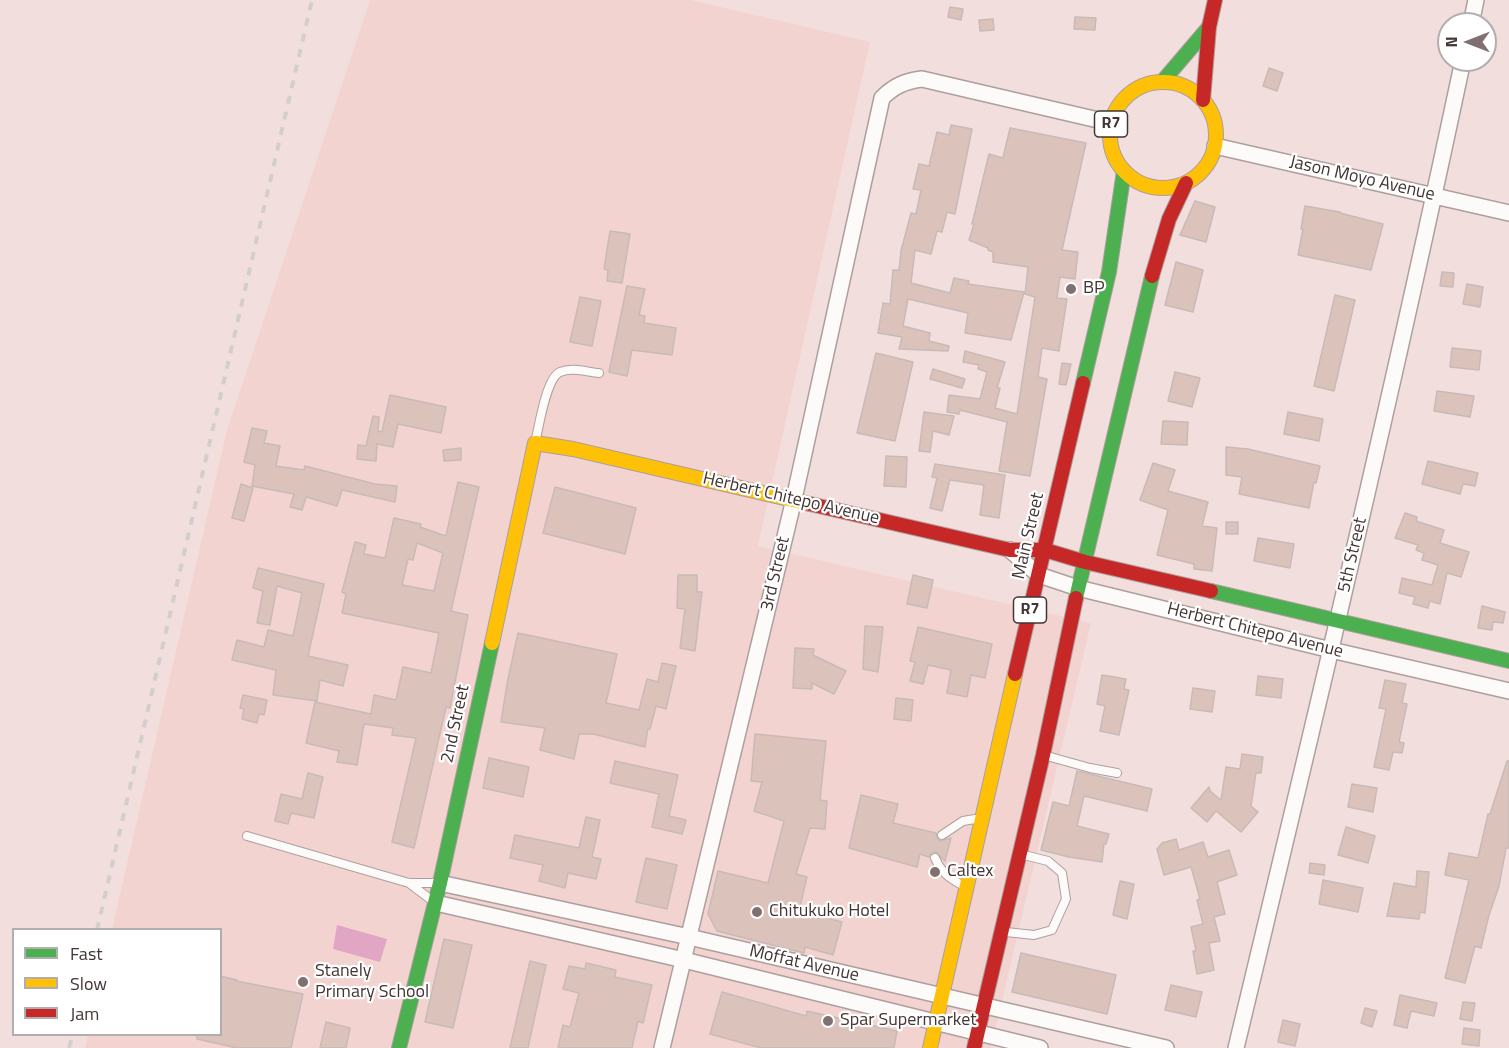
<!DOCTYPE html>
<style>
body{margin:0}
#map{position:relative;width:1509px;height:1048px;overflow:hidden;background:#f2dfdd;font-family:"Titillium Web",sans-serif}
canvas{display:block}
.legend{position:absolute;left:12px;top:928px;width:210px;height:108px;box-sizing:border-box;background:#fff;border:2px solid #b3aeae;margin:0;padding:8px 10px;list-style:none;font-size:18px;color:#423534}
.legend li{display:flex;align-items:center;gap:12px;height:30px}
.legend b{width:30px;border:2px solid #b3aeae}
.north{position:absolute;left:1437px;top:12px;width:60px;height:60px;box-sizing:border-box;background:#fff;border:2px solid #b3aeae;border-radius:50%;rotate:270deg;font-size:16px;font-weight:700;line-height:24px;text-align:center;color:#423534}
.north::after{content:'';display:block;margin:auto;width:21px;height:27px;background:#80706f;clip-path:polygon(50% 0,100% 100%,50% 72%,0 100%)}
</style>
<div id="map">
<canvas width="1509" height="1048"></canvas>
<ul class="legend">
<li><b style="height:8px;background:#4caf50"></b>Fast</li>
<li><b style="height:8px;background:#ffc107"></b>Slow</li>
<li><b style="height:8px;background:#c62828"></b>Jam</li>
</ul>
<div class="north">N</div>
</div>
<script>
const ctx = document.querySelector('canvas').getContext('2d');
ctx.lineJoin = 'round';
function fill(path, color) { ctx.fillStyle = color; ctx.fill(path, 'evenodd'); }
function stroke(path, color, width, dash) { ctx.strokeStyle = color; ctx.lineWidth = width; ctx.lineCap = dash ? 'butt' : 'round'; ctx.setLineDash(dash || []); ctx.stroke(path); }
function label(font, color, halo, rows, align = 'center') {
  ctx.font = font + ' "Titillium Web",sans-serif'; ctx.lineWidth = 4.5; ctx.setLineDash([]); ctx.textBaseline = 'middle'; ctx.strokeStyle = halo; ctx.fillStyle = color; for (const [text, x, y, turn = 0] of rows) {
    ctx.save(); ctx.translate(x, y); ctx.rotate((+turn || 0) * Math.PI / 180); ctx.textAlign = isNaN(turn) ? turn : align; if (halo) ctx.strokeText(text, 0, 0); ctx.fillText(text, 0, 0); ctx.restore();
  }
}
fill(new Path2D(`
 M370 0H691L870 42 758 546 1091 623 991 1048H85L88 1035 220 1034V930L112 929 227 430Z`), '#f3d3d0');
fill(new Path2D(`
 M337 925 387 939 380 962 333 949Z`), '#e0a6c3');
const building = new Path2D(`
 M950 7 963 9 961 20 948 17Z
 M1075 17 1096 18 1095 30 1074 29Z
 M993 19 994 30 980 31 979 20Z
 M1269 68 1283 73 1277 91 1263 86Z
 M951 125 972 129 955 214 947 212 942 232 937 231 931 254 915 250 911 283 950 293 954 278 969 281 968 284 1024 292 1011 340 965 333 968 313 908 299 903 326 930 333 929 341 949 346 948 351 899 349 902 337 878 333 883 303 890 304 893 270H899L901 251 911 213 916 214 921 190 913 189 919 164 929 166 937 132 949 135Z
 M1010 128 1086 143 1062 250 1078 252 1075 279 1060 277 1057 298 1067 299 1059 351 1042 348 1038 377 1047 379 1030 476 999 471 1007 422 960 410 959 414 947 412 949 395 980 399 987 372 978 369 979 365 963 362 965 351 1005 362 997 388H1000L995 408 1017 414 1035 297 1025 294 1028 267 993 262V252L988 250V248L969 240 974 224H972L989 154 1003 158Z
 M1195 201 1215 207 1206 242 1180 235Z
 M1305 206 1340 212V213L1383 224 1371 270 1298 255 1303 229H1301Z
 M610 231 630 234 622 283 607 281 608 270 604 269Z
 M1176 262 1203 270 1193 312 1165 305Z
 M1442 272 1454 273 1453 287 1440 286Z
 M1467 284 1483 287 1480 307 1463 304Z
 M627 286 645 289 639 315 645 316 644 323 676 328 672 355 632 350 627 376 609 372Z
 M1335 295 1355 300 1334 391 1314 386Z
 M580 297 601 301 592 346 570 342Z
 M1452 348 1481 351 1479 370 1450 367Z
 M876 353 913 362 895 441 857 433Z
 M1062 363 1071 364 1066 385 1059 384Z
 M933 369 965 379 962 388 930 379Z
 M1175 372 1200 378 1192 407 1168 401Z
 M1437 391 1474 396 1470 417 1434 411Z
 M390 395 446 407 441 433 398 424 393 447 377 444 376 461 357 459 358 445 366 446 373 416 379 417 378 431 382 432Z
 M924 412 954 416 949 435 933 431 930 452 919 451Z
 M1288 412 1323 419 1319 441 1284 434Z
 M1163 421 1188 422 1187 445 1161 444Z
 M252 428 267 431 264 443 280 446 276 466 304 470 305 466 375 484 397 486 395 502 342 490 337 506 306 497 302 510 290 507 294 494 252 486 255 465 244 462Z
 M1226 447 1248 449 1320 466 1316 483 1314 482 1309 508 1239 494 1242 477 1226 475Z
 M461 448V460L444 461 443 450Z
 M886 456 907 457 906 487 884 486Z
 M1428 461 1478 473 1475 486 1463 484 1460 494 1422 484Z
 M1153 463 1175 470 1168 491 1208 502 1202 526 1217 528 1212 571 1194 569V564L1157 555 1168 510 1140 500Z
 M935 464 1005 475 999 518 980 515 984 485 950 480 942 511 930 508 937 478 932 477Z
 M458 482 479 487 451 611 468 615 450 708 446 707 414 848 392 842 416 738 392 735 393 728 364 724 357 765 337 762 339 751 306 743 315 702 371 714 374 695 396 700 403 667 431 673 439 633 342 613 346 594 342 592 355 542 366 545 364 554 385 558 394 518 421 524 420 527 446 536ZM417 543 443 553 434 591 402 585 408 559 413 560Z
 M241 484 253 488 244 521 232 518Z
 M555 487 636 508 625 554 543 533Z
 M1405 513 1417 517 1416 521 1444 530 1440 543 1469 552 1461 577 1447 573 1440 604 1430 601 1428 608 1413 604 1415 597 1399 593 1402 578 1432 585 1438 565 1422 560 1424 553 1416 550 1418 545 1395 538Z
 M1226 522H1238V534H1226Z
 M1258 538 1294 544 1290 568 1254 561Z
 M258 568 324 584 308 656 348 665 343 686 320 680 317 701 273 695 276 670 232 660 237 640 264 647 268 630 293 636 302 593 277 586 270 625 257 623 263 591 253 588Z
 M678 575H697V592H702L695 651 680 648 685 609 677 608Z
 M913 575 933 580 927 608 907 604Z
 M1482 606 1505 612 1503 623 1493 622 1492 630 1478 628Z
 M865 626 883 627 878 672 863 669Z
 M918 627 992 644 985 678 971 675 967 697 947 693 951 670 928 665 923 684 910 681 915 662 910 661Z
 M518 633 617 654 606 703 639 710 647 679 658 682 662 663 676 666 666 709 656 706 650 729 648 728 645 747 593 734H579L574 759 540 750 545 728 501 722 507 684Z
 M795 648 814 649 813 655 846 671 834 694 812 683V689L793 688Z
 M1102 675 1126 679 1124 689 1129 690 1119 735 1100 731 1105 706 1097 704Z
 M1258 676 1283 679 1281 698 1256 695Z
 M1385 680 1406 684 1402 703 1407 704 1399 742 1404 743 1402 753 1393 752 1389 770 1374 767 1386 709 1379 708Z
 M1193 688 1215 691 1212 712 1190 709Z
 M243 695 267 700 264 715 259 714 257 723 242 719 244 709 240 708Z
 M896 698 913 700 911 721 894 719Z
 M755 734 826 741 820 800 827 801 825 829 810 828 796 874 807 877 799 911 842 922 833 955 805 947 804 953 717 931 708 914 718 871 768 883 784 821 754 811 762 782 751 781Z
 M1242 754 1263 757 1261 773H1256L1251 806 1258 812 1241 832 1216 811 1207 822 1191 808 1209 787 1210 791 1221 800 1226 767 1240 769Z
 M489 758 529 767 523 797 483 788Z
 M615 761 678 775 669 816 686 820 682 834 652 827 659 794 610 783Z
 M1507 761H1509V848H1506L1499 886 1489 915 1481 948 1475 946 1465 983 1445 978 1469 880 1445 875 1449 853 1478 858 1488 814H1490Z
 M1077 771 1152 789 1147 811 1084 796 1077 826 1109 834 1106 844H1104L1102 862 1069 857 1041 850 1053 802 1069 806Z
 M308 773 323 777 314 818 291 813 288 824 275 821 281 794 302 799Z
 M1352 784 1377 788 1373 812 1348 807Z
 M861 795 898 804 893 823 936 833 937 838 940 841 951 838 945 861 936 852 932 853 929 857 920 854 917 867 849 848Z
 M586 817 600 820 592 857 601 859 596 879 568 873 565 888 539 881 543 865 510 858 515 835 579 848Z
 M1346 827 1375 836 1368 863 1338 855Z
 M1176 839 1179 850 1203 842 1208 857 1229 850 1237 875 1217 882 1225 914 1214 917 1220 941 1209 943 1214 970 1197 974 1193 951H1196L1191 927 1203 924 1197 900 1200 899 1191 867 1164 875 1157 849 1162 843Z
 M646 858 677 865 667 909 636 902Z
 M1310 863 1325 865 1324 875 1309 873Z
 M1417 871 1429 872 1425 913 1420 912 1419 919 1387 916 1394 883 1416 887Z
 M1323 880 1363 888 1358 912 1319 904Z
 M1120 881 1134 884 1127 919 1113 915Z
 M444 939 472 945 453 1028 425 1022Z
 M1021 953 1116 975 1107 1014 1012 992Z
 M530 961 546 965 528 1048H510Z
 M586 963 616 970 615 977 652 985 643 1023 638 1021 632 1048H558L563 1025 570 1027 579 993 563 989 569 966 585 969Z
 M220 976 237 980 236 981 303 994 291 1048H237L197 1039V1035H220Z
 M1171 985 1202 992 1196 1017 1165 1010Z
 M722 992 806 1016 807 1011 897 1031 894 1048H761L710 1034Z
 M1400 995 1437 1003 1434 1016 1411 1011 1407 1028 1394 1025Z
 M1463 1002 1475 1003 1472 1021 1460 1019Z
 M1365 1008 1377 1011 1372 1027 1361 1023Z
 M1283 1020 1300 1024 1295 1046 1278 1042Z
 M326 1022 350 1028 346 1048H320Z
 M1464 1028 1480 1030 1479 1046 1462 1044Z`);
fill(building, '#dbc3bc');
stroke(building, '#c8bab6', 1.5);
const lane = new Path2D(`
 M535 443C539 427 546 378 560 372 572 367 587 372 599 373
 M1047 756 1090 768 1117 773
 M942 835 963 821 975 819
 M247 836 409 883H439
 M935 858C941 872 949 878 962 885
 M409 883 434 902
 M1006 932 1034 935 1052 930 1066 899 1062 873 1048 861 1024 855`);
const street = new Path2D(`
 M1471 24 1476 0
 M1215 146 1509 213
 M1010 550 1039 575 1078 588 1331 650 1509 691
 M440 883 689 937 1166 1048
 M436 903 684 960 1040 1048
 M662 1048 794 499 882 98C894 86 905 81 922 79L1111 123
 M1236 1048C1315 719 1393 391 1463 60`);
const fast = new Path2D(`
 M1162 82 1209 27
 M1083 383 1109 272 1124 171
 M1211 591 1509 661
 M1076 598 1152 276
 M399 1048 440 883 492 643`);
const slow = new Path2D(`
 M1110 135a53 53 0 1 1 106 0a53 53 0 1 1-106 0Z
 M492 643 535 443 573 449 810 504
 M930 1048 1015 674`);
const jam = new Path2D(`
 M1203 100 1209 27 1215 0
 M1152 276 1169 219 1186 183
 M810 504 1010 550H1045L1085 562 1211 591
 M1015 674 1083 383
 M974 1048 1043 755 1076 598`);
stroke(lane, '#ad9f9d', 10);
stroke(street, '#ad9f9d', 18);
stroke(fast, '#ad9f9d', 16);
stroke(slow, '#ad9f9d', 16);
stroke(jam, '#ad9f9d', 16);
stroke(lane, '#fdfafa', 8);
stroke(street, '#fdfafa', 15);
stroke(fast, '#4caf50', 14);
stroke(slow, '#ffc107', 14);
stroke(jam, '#c62828', 14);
stroke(new Path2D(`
 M97 930 312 0
 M69 1048 73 1034`), '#d3cecd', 4, [8, 8]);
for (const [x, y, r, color] of [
 [1071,289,6,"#80706f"],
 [935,872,6,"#80706f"],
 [757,912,6,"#80706f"],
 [303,982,6,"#80706f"],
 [828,1021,6,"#80706f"]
]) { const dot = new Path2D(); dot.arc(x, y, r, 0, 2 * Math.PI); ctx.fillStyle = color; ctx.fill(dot); stroke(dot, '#fff', 2); }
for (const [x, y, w] of [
 [1111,124,33],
 [1030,610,33]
]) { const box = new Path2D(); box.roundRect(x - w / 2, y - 13, w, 26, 4.5); ctx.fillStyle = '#fff'; ctx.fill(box); stroke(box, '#423534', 1.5); }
label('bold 16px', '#423534', null, [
 ["R7",1111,124],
 ["R7",1030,610]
]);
label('18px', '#423534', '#fff', [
 ["Jason Moyo Avenue",1362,179,13],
 ["Herbert Chitepo Avenue",791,499,13],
 ["Main Street",1029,536,-77],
 ["5th Street",1353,555,-77],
 ["3rd Street",776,574,-77],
 ["Herbert Chitepo Avenue",1255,631,14],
 ["2nd Street",456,724,-78],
 ["Moffat Avenue",804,964,13]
]);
label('18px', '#423534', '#fff', [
 ["BP",1083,289],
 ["Caltex",947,872],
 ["Chitukuko Hotel",769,912],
 ["Stanely",315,972],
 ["Primary School",315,993],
 ["Spar Supermarket",840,1021]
], 'left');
</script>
